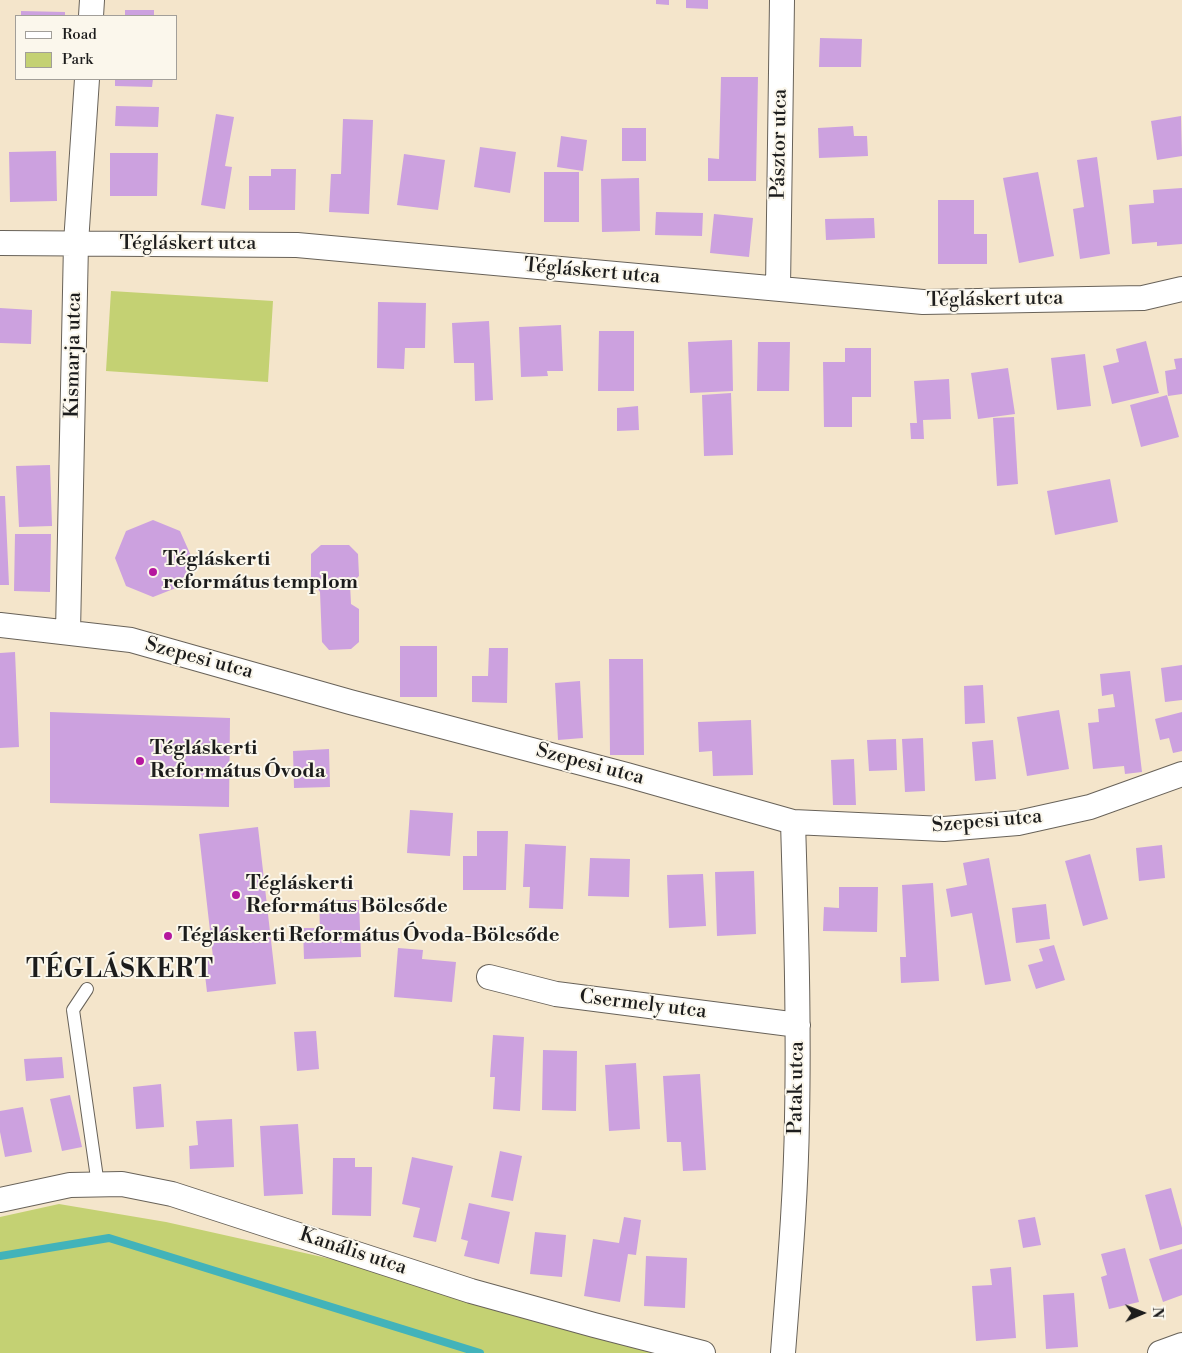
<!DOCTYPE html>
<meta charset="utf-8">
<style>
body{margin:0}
#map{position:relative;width:1182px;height:1353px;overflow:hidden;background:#f4e5cb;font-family:"Libre Bodoni",serif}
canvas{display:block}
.legend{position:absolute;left:15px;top:15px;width:162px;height:65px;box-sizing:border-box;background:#fbf7ec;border:1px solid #a29f99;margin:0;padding:6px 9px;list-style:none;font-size:15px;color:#1c1c1c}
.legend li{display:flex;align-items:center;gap:10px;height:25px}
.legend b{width:25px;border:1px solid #a29f99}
.north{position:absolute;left:1117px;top:1288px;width:50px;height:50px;-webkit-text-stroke:4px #fbf7ec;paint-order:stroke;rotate:89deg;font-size:14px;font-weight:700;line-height:20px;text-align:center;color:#1c1c1c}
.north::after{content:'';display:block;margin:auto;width:18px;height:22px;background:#1c1c1c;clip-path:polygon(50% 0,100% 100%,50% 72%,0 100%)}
</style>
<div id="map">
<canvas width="1182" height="1353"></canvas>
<ul class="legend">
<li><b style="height:6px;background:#fff"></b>Road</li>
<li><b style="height:14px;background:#c4d173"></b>Park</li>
</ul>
<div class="north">N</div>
</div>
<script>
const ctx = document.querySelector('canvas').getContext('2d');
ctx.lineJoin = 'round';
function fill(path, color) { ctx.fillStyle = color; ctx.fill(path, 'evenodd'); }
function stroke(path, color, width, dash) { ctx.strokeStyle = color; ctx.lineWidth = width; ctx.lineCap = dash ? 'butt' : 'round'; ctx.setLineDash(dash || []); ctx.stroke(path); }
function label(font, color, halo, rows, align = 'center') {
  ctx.font = font + ' "Libre Bodoni",serif'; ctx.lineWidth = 4; ctx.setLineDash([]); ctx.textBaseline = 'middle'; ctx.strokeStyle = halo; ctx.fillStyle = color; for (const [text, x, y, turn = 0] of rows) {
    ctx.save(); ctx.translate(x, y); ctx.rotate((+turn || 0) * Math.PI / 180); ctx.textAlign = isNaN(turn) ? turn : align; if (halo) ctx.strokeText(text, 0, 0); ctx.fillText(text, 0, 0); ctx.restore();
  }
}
fill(new Path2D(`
 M111 291 273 301 268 382 106 371Z
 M59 1204 166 1222 376 1269 714 1353H0V1217Z`), '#c4d173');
stroke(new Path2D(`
 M0 1256 109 1238 480 1353`), '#42b3ba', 8);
fill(new Path2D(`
 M656 0H669V5L656 4Z
 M686 0H708V9L686 8Z
 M125 10H154V16H125Z
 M21 11 65 12V16H21Z
 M820 38 862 39 861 67H819Z
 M721 77H758L756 181H708V158L719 159Z
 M115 79H153L152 87 115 86Z
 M116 106 159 107 158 127 115 126Z
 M216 114 234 117 225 166 232 167 225 209 201 205Z
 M1181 116 1182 156 1157 160 1151 121Z
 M343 119 373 120 369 214 329 212 331 174H341Z
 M853 126 854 136H867L868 156 819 158 818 128Z
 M622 128H646V161H622Z
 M561 136 587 140 583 171 557 167Z
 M480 147 516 152 510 193 474 187Z
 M56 151 57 201 10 202 9 152Z
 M110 153H158L157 196H110Z
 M404 154 445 160 438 210 397 205Z
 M1097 157 1110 254 1080 259 1073 209 1084 207 1077 160Z
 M271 169H296L295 210H249V176H271Z
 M544 172H579V222H544Z
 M1038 172 1054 256 1019 263 1003 178Z
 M639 178 640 231 602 232 601 179Z
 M1182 188V244L1157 246V242L1132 244 1129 205 1154 203 1153 190Z
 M938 200H974V234H987V264H938Z
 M656 212 703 213 702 236 655 235Z
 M714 214 753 218 749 257 710 253Z
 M874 218 875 238 826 240 825 219Z
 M378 302 426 303 425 348H405L404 369 377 368Z
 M0 308 32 310 31 344 0 343Z
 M489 321 493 400 475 401 474 363H454L452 323Z
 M561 325 563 371H547L548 376 521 377 519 327Z
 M599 331H634V391H598Z
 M732 340 733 391 690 393 688 342Z
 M1146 341 1159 393 1112 404 1103 366 1119 362 1116 349Z
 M758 342H790L789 391H757Z
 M845 348H871V397H852V427H824L823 362H845Z
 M1085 354 1091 406 1057 410 1051 358Z
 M1182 358V394L1168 396 1165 371 1176 369 1174 359Z
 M1008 368 1015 414 978 419 971 373Z
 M949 379 951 419 923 420 924 439H911L910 423H917L914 381Z
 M731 393 733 455 704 456 702 395Z
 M1167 395 1179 437 1141 447 1130 405Z
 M638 406 639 430 617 431V408Z
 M1014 417 1018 484 997 486 993 418Z
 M50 465 52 526 19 527 16 466Z
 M1110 479 1118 522 1055 535 1047 491Z
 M0 496H5L9 585H0Z
 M153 520 180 531 192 558 181 586 153 597 126 586 115 558 126 531Z
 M15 534H51L50 592 14 591Z
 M321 545H349L358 554 359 576 350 584 351 604 359 609V642L351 649 329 650 322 642 320 592 311 581V554Z
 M400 646H437V697H400Z
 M489 648H508L507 703 472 702V676H488Z
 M15 652 19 747 0 748V653Z
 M609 659H643L644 755H610Z
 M1182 665V700L1165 702 1161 668Z
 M1130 671 1142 772 1125 774 1124 766 1093 769 1088 723 1099 722 1098 709 1115 707 1113 694 1102 696 1100 674Z
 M580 681 583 738 558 740 555 683Z
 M983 685 985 723 965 724 964 686Z
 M1059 710 1069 769 1027 776 1017 717Z
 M50 712 230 718 229 807 50 803Z
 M1182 712V751L1173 753 1169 738 1160 740 1155 719Z
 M751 720 753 775 713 776 712 751 699 752 698 722Z
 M923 738 925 791 905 792 902 739Z
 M896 739 897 770 869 771 867 740Z
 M993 740 996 779 975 781 972 742Z
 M329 749 330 787 294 788 293 751Z
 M854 759 856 805H833L831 760Z
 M410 810 453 813 450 856 407 853Z
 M258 827 276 984 207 992 203 958 213 957 199 834Z
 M477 831H508L506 890H463V856H477Z
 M525 844 566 846 563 909 529 908 530 887H523Z
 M1162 845 1165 878 1139 881 1136 848Z
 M1090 854 1108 919 1083 926 1065 861Z
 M590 858 630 859 629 897 588 896Z
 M989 858 1011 981 985 985 972 913 951 917 946 889 967 885 963 863Z
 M754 871 756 934 717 936 715 872Z
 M703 874 706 926 669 928 667 875Z
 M933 883 939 981 901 983 900 957H906L902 885Z
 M839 887H878L877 932 823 931 824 907 839 908Z
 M359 900 361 957 304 959 303 928H320L319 901Z
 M1046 904 1050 939 1016 943 1012 908Z
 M1054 945 1065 980 1036 989 1028 965 1043 961 1039 949Z
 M398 948 423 950 422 959 456 962 452 1002 394 997Z
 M316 1031 319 1069 297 1071 294 1032Z
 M493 1035 524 1037 520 1111 493 1109 495 1077H490Z
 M543 1050 577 1051 576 1111 542 1110Z
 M62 1057 64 1078 26 1081 24 1059Z
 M636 1063 640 1129 609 1131 605 1065Z
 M700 1074 706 1170 683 1171 681 1142H667L663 1076Z
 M161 1084 164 1127 136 1129 133 1087Z
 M70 1095 82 1147 62 1151 50 1099Z
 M23 1107 32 1152 5 1157 0 1132V1111Z
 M232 1119 234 1167 190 1169 189 1146 198 1145 196 1121Z
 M298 1124 303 1194 264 1196 260 1126Z
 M500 1151 522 1156 513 1201 491 1197Z
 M412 1157 453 1166 436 1242 413 1237 420 1208 402 1204Z
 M333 1158H355V1167H372L371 1216 332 1215Z
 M1171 1188 1182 1228V1244L1160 1250 1145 1195Z
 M469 1203 510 1212 499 1264 464 1256 468 1241 461 1239Z
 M624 1217 641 1220 636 1255 628 1254 620 1302 584 1296 593 1239 619 1243Z
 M1035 1217 1041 1245 1023 1248 1018 1220Z
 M535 1232 566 1235 562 1277 530 1274Z
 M1125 1248 1139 1302 1109 1309 1101 1277 1107 1275 1101 1254Z
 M1182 1249V1295L1163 1302 1149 1259Z
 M646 1256 687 1258 685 1308 644 1306Z
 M1011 1267 1016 1338 976 1341 972 1286 992 1285 990 1269Z
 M1074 1293 1078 1347 1046 1349 1043 1295Z`), '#cca1df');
const lane = new Path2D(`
 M87 989 73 1010 98 1185`);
const street = new Path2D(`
 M91 16 92 0
 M0 243 297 245 923 302 1143 298 1182 289
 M778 288 782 0
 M0 625 131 640 350 702 627 775 793 822 944 829 1018 823 1090 807 1182 774
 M68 632 76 243 87 79
 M489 977 556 994 798 1025
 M0 1200 70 1185 122 1184 172 1194 471 1291 594 1325 703 1353
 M783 1353C789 1275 796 1197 797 1118 799 1019 796 921 793 822
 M1160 1353 1182 1345`);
stroke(lane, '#686259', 14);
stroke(street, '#686259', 26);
stroke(lane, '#fff', 12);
stroke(street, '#fff', 24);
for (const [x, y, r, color] of [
 [153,572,5,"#b5179e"],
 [140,761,5,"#b5179e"],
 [236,895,5,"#b5179e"],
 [168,936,5,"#b5179e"]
]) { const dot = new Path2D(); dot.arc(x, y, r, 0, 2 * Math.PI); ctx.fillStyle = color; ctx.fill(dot); stroke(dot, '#fbf7ec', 2); }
label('20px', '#1c1c1c', '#fbf7ec', [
 ["Pásztor utca",780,144,-89],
 ["Tégláskert utca",188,244],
 ["Tégláskert utca",592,272,5],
 ["Tégláskert utca",995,300,-1],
 ["Kismarja utca",74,355,-89],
 ["Szepesi utca",199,659,15],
 ["Szepesi utca",590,765,15],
 ["Szepesi utca",987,822,-5],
 ["Csermely utca",643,1005,7],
 ["Patak utca",797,1088,-89],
 ["Kanális utca",353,1252,18]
]);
label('bold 20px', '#1c1c1c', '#fbf7ec', [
 ["Tégláskerti",163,560],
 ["református templom",163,583],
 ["Tégláskerti",150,749],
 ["Református Óvoda",150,772],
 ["Tégláskerti",246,884],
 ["Református Bölcsőde",246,907],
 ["Tégláskerti Református Óvoda-Bölcsőde",178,936]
], 'left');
ctx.letterSpacing = '1px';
label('bold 25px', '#1c1c1c', '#fbf7ec', [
 ["TÉGLÁSKERT",120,971]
]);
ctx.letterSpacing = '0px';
</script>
